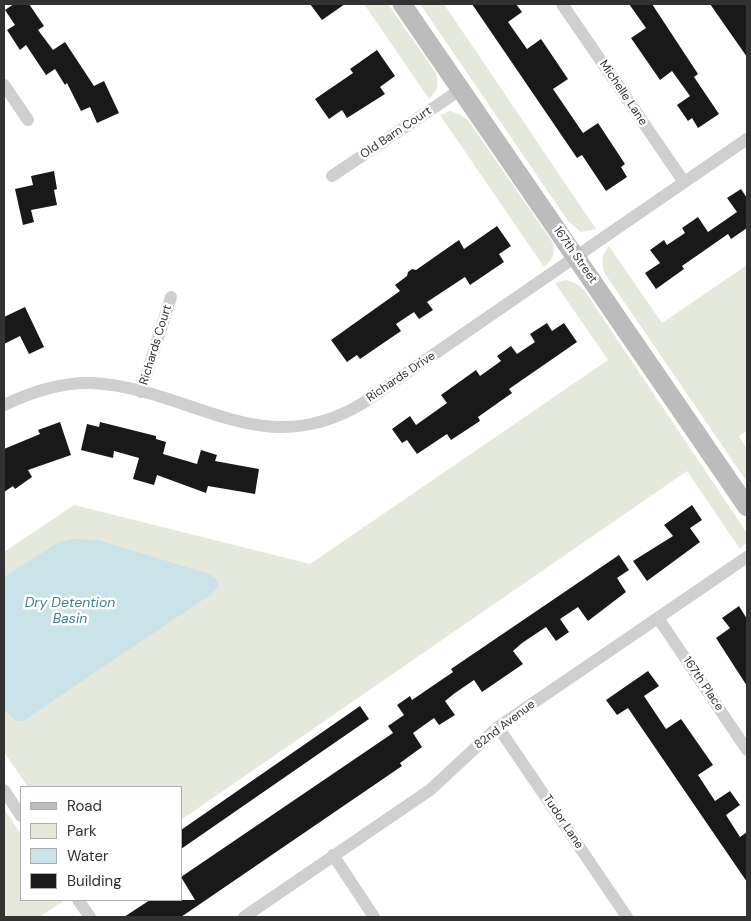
<!DOCTYPE html>
<style>
body{margin:0}
#map{position:relative;width:751px;height:921px;overflow:hidden;background:#fff;font-family:"DM Sans",sans-serif}
canvas{display:block}
.frame{position:absolute;inset:0;border:5px solid #323232;pointer-events:none}
.legend{position:absolute;left:20px;top:786px;width:162px;height:115px;box-sizing:border-box;background:#fff;border:1px solid #adadad;margin:0;padding:6px 9px;list-style:none;font-size:15px;color:#323232}
.legend li{display:flex;align-items:center;gap:10px;height:25px}
.legend b{width:25px;border:1px solid #adadad}
</style>
<div id="map">
<canvas width="751" height="921"></canvas>
<div class="frame"></div>
<ul class="legend">
<li><b style="height:6px;background:#bcbcbc"></b>Road</li>
<li><b style="height:14px;background:#e5e9dc"></b>Park</li>
<li><b style="height:14px;background:#cae3e8"></b>Water</li>
<li><b style="height:14px;background:#191919"></b>Building</li>
</ul>
</div>
<script>
const ctx = document.querySelector('canvas').getContext('2d');
ctx.lineJoin = 'round';
function fill(path, color) { ctx.fillStyle = color; ctx.fill(path, 'evenodd'); }
function stroke(path, color, width, dash) { ctx.strokeStyle = color; ctx.lineWidth = width; ctx.lineCap = dash ? 'butt' : 'round'; ctx.setLineDash(dash || []); ctx.stroke(path); }
function label(font, color, halo, rows, align = 'center') {
  ctx.font = font + ' "DM Sans",sans-serif'; ctx.lineWidth = 5; ctx.setLineDash([]); ctx.textBaseline = 'middle'; ctx.strokeStyle = halo; ctx.fillStyle = color; for (const [text, x, y, turn = 0] of rows) {
    ctx.save(); ctx.translate(x, y); ctx.rotate((+turn || 0) * Math.PI / 180); ctx.textAlign = isNaN(turn) ? turn : align; if (halo) ctx.strokeText(text, 0, 0); ctx.fillText(text, 0, 0); ctx.restore();
  }
}
fill(new Path2D(`
 M364 4H388L436 73C439 85 438 90 429 99Z
 M420 4H444L596 229 581 232 568 221Z
 M450 111 459 114 468 120 553 243C555 254 553 259 544 267L440 115Z
 M609 246 662 323 747 265V431L739 436 747 449V482L605 274C601 262 601 256 609 246Z
 M566 280 575 283 584 290 747 533V542L740 549 687 471 181 820V787H28L4 752V552L74 505 310 564 608 360 555 283Z
 M4 809 21 834V900H65L39 917H4Z`), '#e5e9dc');
fill(new Path2D(`
 M73 539 98 540 209 574 216 579 219 586 210 595 23 721H16L4 710V577L59 542Z`), '#cae3e8');
fill(new Path2D(`
 M14 4H29L44 26 38 30 53 50 65 42 94 86 104 81 119 113 97 123 90 107 81 111 67 83 65 85 55 69 46 75 26 45 20 50 7 30 15 25 5 10Z
 M310 4H345L322 20Z
 M472 4H516L522 12 508 22 527 49 541 39 568 79 553 89 583 133 598 123 625 164 621 167 627 177 606 191 582 155 577 158Z
 M629 4H652L698 74 694 77 719 114 698 128 692 118 688 121 677 105 690 96 672 71 660 80 631 38 646 28Z
 M710 4H747V57Z
 M377 50 395 76 380 87 385 94 347 118 342 110 329 119 315 99 353 73 350 69Z
 M54 171 57 189 54 190 57 205 31 210 34 222 23 225 15 189 33 185 31 176Z
 M741 189 747 198V228L731 239 728 234 682 266 684 269 656 289 645 273 660 263 650 250 664 240 667 245 685 233 682 228 698 217 708 232 737 212 727 198Z
 M497 226 511 246 499 254 504 262 470 285 465 277 427 302 433 310 419 319 414 312 396 324 401 331 360 359 357 355 347 362 331 340 400 291 395 285 407 276 408 272 412 269 416 270 459 240 464 249Z
 M25 307 44 347 29 354 20 336 4 344V317Z
 M547 323 552 331 564 323 577 342 509 389 512 393 478 417 480 421 451 440 447 434 417 454 407 440 402 443 392 429 410 416 416 425 447 403 441 395 476 370 480 376 501 361 497 356 511 346 517 354 535 342 530 334Z
 M60 422 71 455 28 470 32 477 15 489 13 486 4 492V449L40 434 38 430Z
 M100 422 156 436V439L166 442 163 454 197 464 201 450 217 455 215 461 259 469 255 494 208 486 206 493 157 475 154 485 133 479 139 458 114 451 113 458 81 450 87 424 99 427Z
 M692 505 702 520 690 528 700 542 647 581 633 561 673 536 664 525Z
 M619 555 629 570 617 578 626 592 588 621 578 607 560 619 569 632 556 641 546 627 522 643 513 651 523 664 482 692 474 680 455 693 445 701 455 715 439 725 434 718 413 733 422 747 400 763 402 766 181 917H124L150 900H195L181 877 393 733 388 726 404 715 397 705 410 696 412 700 453 672 451 669Z
 M739 606 747 619V686L716 638 730 628 722 618Z
 M648 671 659 686 644 696 666 729 681 719 713 765 698 775 715 801 730 791 740 805 726 815 740 837 747 832V882L628 708 617 715 606 700Z
 M360 706 369 719 181 849V830Z`), '#191919');
stroke(new Path2D(`
 M562 4 684 182
 M4 85 28 120
 M332 176 460 90
 M141 392 171 297
 M4 405C31 392 61 382 92 383 191 388 262 465 363 403L747 139
 M658 618 747 750
 M498 727 627 917
 M4 790 21 816
 M333 855 374 917
 M78 900 90 917
 M244 917 430 790 498 727 747 557`), '#cfcfcf', 12);
stroke(new Path2D(`
 M402 4 747 507`), '#bcbcbc', 19);
label('12px', '#323232', '#fff', [
 ["Michelle Lane",623,93,56],
 ["Old Barn Court",396,133,-34],
 ["167th Street",575,255,55],
 ["Richards Court",156,345,-73],
 ["Richards Drive",401,377,-34],
 ["167th Place",703,684,56],
 ["82nd Avenue",505,725,-37],
 ["Tudor Lane",563,822,56]
]);
label('italic 14px', '#417f8b', '#fff', [
 ["Dry Detention",70,603],
 ["Basin",70,619]
]);
</script>
